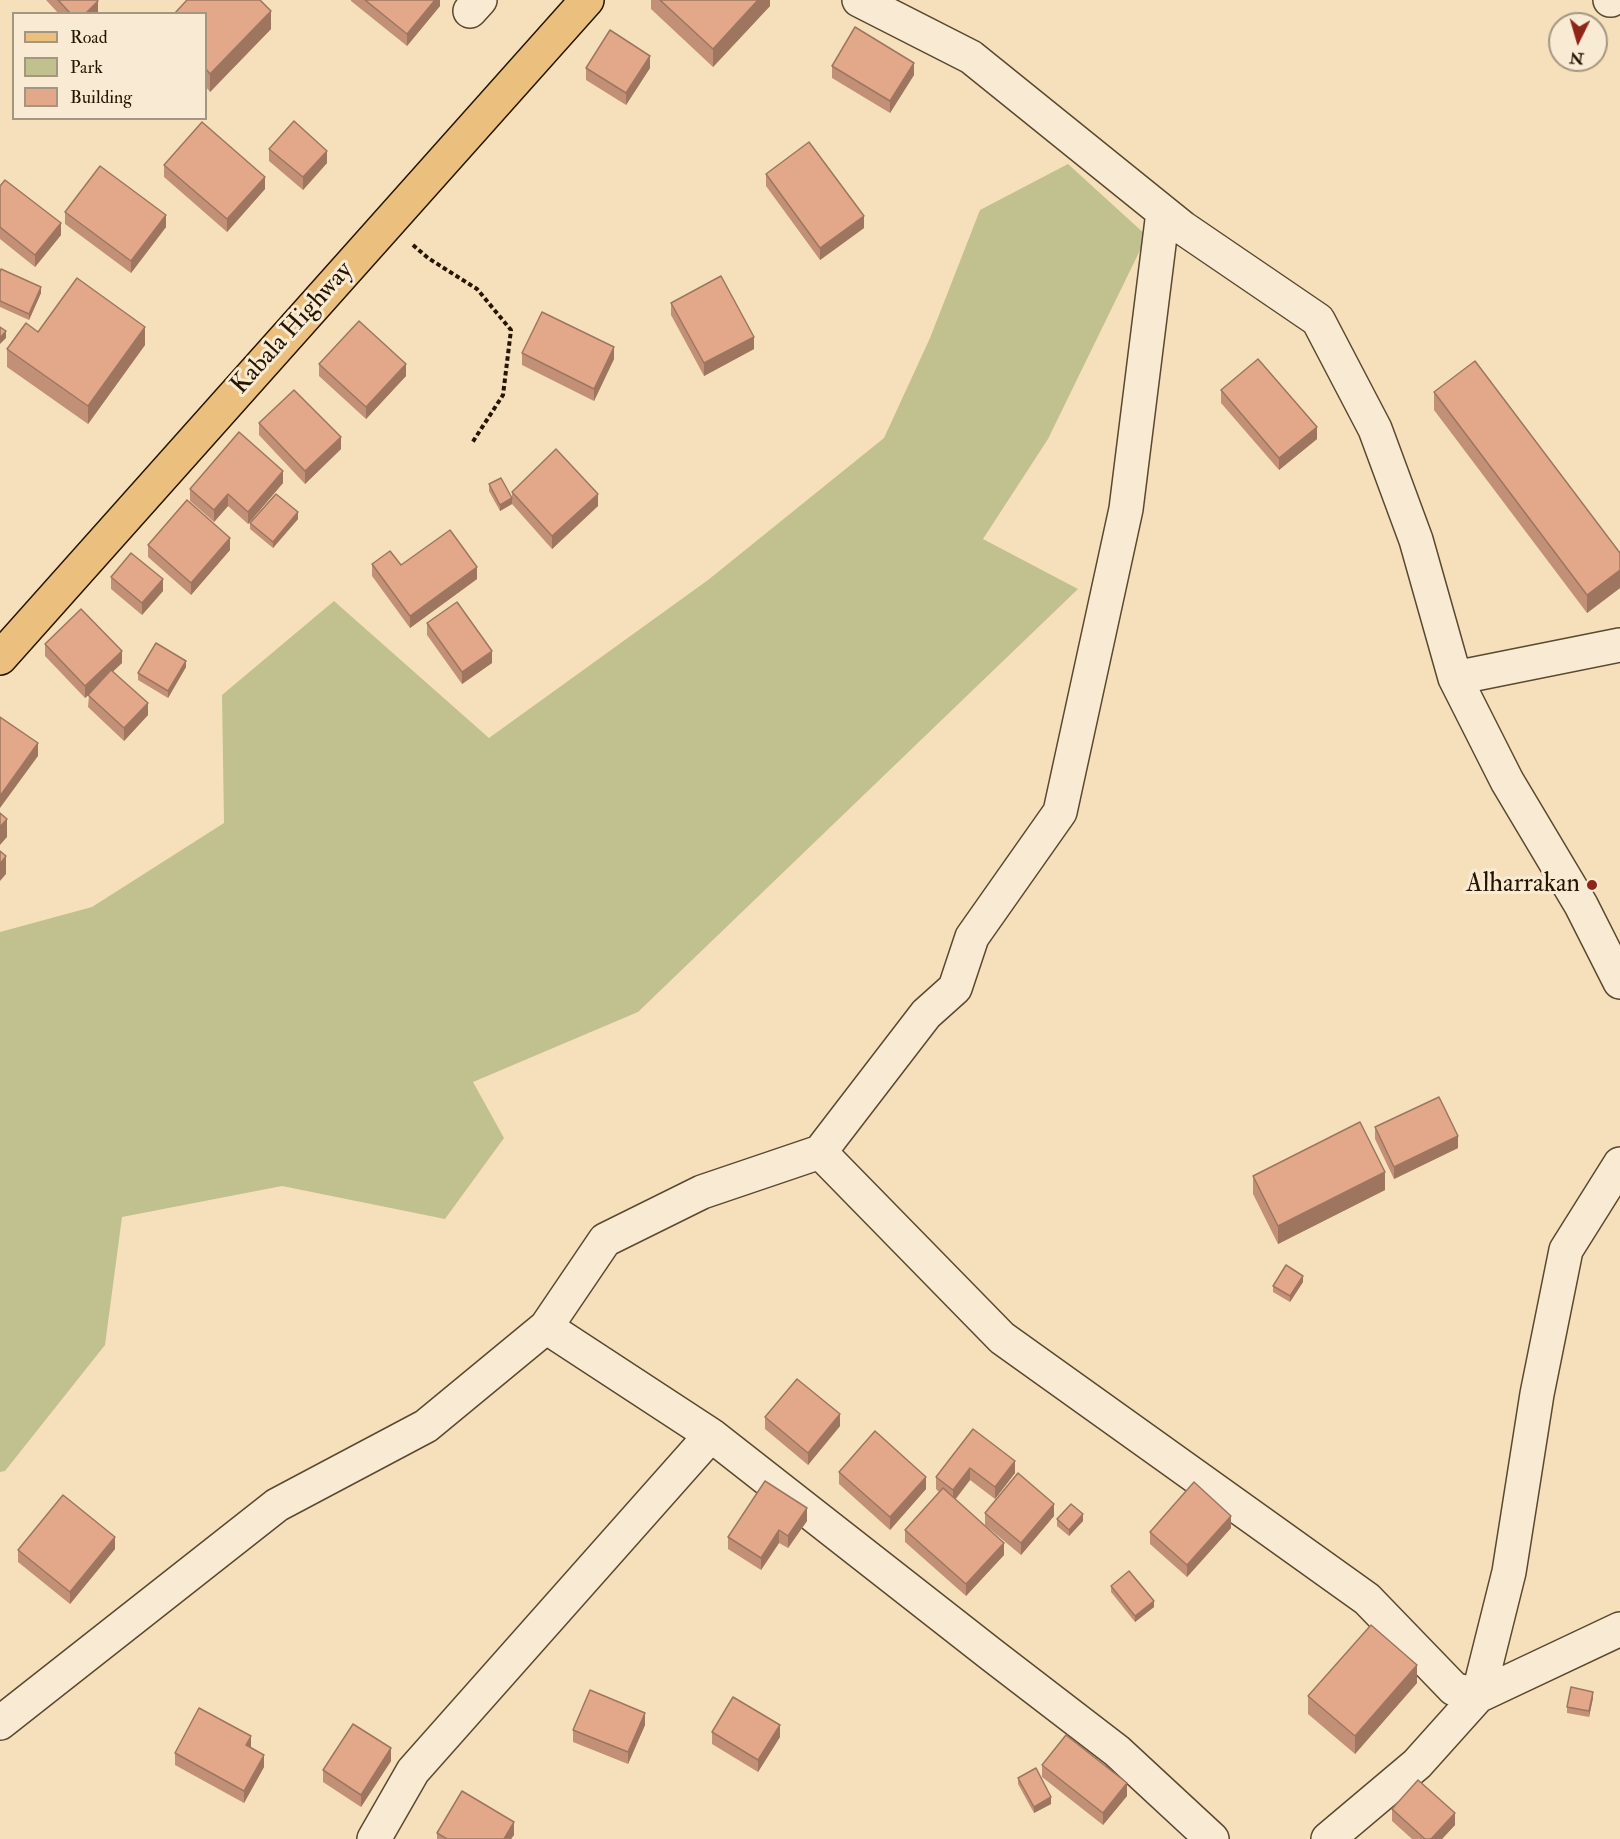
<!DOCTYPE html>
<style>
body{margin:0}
#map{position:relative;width:1620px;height:1839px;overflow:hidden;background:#f6e0bb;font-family:"IM FELL Double Pica",serif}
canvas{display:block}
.legend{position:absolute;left:12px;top:12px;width:195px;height:108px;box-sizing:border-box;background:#f9ebd3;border:2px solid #a5967f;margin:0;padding:8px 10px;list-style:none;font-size:18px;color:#261600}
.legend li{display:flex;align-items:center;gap:12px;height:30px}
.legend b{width:30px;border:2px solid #a5967f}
.north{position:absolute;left:1548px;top:12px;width:60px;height:60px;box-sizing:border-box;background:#f9ebd3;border:2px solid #a5967f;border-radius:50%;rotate:185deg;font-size:16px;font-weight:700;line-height:24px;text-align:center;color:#261600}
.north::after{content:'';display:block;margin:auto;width:21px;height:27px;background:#8f2418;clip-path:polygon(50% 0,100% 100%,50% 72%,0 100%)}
</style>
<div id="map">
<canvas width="1620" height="1839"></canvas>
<ul class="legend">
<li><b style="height:8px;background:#ebc07e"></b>Road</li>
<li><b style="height:16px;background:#c0c18e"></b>Park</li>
<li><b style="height:16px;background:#e2a889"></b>Building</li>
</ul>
<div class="north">N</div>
</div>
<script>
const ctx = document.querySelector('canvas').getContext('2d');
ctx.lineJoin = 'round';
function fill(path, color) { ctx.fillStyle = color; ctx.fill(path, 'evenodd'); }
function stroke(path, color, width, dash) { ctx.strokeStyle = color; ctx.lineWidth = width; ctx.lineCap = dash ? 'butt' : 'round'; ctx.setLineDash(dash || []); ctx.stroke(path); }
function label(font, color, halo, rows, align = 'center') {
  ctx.font = font + ' "IM FELL Double Pica",serif'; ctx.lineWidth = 6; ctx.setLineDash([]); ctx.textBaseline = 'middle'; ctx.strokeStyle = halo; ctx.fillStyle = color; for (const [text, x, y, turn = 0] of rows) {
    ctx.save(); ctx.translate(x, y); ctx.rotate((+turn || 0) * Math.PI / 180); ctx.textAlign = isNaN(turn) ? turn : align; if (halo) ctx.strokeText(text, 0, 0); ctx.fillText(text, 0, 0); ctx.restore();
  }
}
fill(new Path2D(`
 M1068 164 1147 236 1048 439 983 539 1078 589 638 1012 473 1082 504 1138 445 1219 282 1186 122 1217 105 1345 5 1471 0 1472V932L92 907 224 823 222 695 334 601 489 738 708 580 884 438 930 338 980 210Z`), '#c0c18e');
const minor = new Path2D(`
 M859 0 971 57 1183 228 1318 320 1375 429 1416 540 1455 678 1507 781 1581 905 1620 982
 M1610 0H1611
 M470 11 480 0
 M1163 212 1126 509 1060 812 972 937 955 988 926 1014 820 1152 1002 1338 1367 1599 1454 1689 1478 1696 1620 1629
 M1455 678 1620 645
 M546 1327 711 1435 992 1655 1117 1751 1212 1839
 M0 1723 277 1505 426 1426 546 1327 605 1240 702 1192 820 1152
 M374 1839 413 1771 711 1435
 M1328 1839 1417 1764 1478 1696 1509 1572 1537 1394 1566 1250 1620 1164`);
const major = new Path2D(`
 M0 658 587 0`);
stroke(minor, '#5a482f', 36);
stroke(major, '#261600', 36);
stroke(new Path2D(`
 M413 245 428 258 477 289 511 330 503 395 472 443`), '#261600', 4, [4.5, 3]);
stroke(minor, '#f9ebd3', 33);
stroke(major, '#ebc07e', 33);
fill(new Path2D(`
 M46 0H97L98 1V14H59Z
 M351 0H440V6L407 46 351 1Z
 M651 0H770V6L713 67 651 9Z
 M206 14 271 29 210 92 206 87Z
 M832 66 914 75 890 113 832 78Z
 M586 68H650L626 105 586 80Z
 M269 149 327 163 303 190 269 161Z
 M164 165 265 189 227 232 164 177Z
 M766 174 864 228 820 260 766 186Z
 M0 186 61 235 35 267 0 239Z
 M65 212 166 227 131 273 65 224Z
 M0 272 41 293 29 320 0 307Z
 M671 303 754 349 704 376 671 315Z
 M38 332 145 345 88 424 7 367V349Z
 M522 353 614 359 594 401 522 365Z
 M319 364 406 376 366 419 319 376Z
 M1221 390 1317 439 1279 470 1221 403Z
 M1434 392 1620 553V588L1587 613 1434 410Z
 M259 423 341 449 305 484 259 435Z
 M283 483 248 524 228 506 214 522 190 501V489Z
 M489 484 512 498V492L598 506 552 549 512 504 500 511 489 491Z
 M298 519 273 548 250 529V523Z
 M148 545 230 550 191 595 148 557Z
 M372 564 401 565 477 579 410 628 372 576Z
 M111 577 163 591 142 615 111 589Z
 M427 623 492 663 462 684 427 635Z
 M45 644 122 663 113 671 148 715 124 741 88 707 89 695 85 698 45 656Z
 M186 667 168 698 138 680V673Z
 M1375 1127 1458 1148 1394 1179 1375 1139Z
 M1253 1176 1385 1190 1278 1244 1253 1194Z
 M1303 1282 1290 1302 1273 1292V1286Z
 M765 1417 840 1426 808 1465 765 1429Z
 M973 1429 1015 1473 995 1499 970 1480 955 1500 1004 1555 966 1596 905 1542V1530L939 1492 936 1489V1477Z
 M839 1472 926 1489 890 1530 839 1484Z
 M985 1513 1054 1516 1021 1555 985 1525Z
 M1057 1519 1083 1521 1069 1536 1057 1526Z
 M807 1521 788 1548 779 1543 761 1570 728 1549V1537Z
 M1231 1528 1187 1577 1150 1544V1532Z
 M115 1549 70 1604 18 1562V1550Z
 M1111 1586 1154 1607 1135 1622 1111 1592Z
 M1417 1683 1355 1754 1308 1714V1696Z
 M1593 1698 1589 1717 1567 1713V1707Z
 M645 1725 628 1764 573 1742V1730Z
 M712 1732 780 1737 758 1772 712 1744Z
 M175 1753 264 1767 244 1803 175 1765Z
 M391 1761 361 1807 323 1782V1770Z
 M1042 1765 1127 1796 1103 1825 1042 1777Z
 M1018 1778 1051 1804 1034 1813 1018 1784Z
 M1392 1809 1455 1825 1442 1839H1412L1392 1821Z
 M437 1833 514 1835 511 1839H437Z`), '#c29076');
fill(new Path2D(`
 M435 0H440V6L407 46V34Z
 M758 0H770V6L713 67V49Z
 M98 1V14H85Z
 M271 11V29L210 92V74Z
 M650 56V68L626 105V93Z
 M914 63V75L890 113V101Z
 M327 151V163L303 190V177Z
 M265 177V189L227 232V219Z
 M166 215V227L131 273V261Z
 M864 216V228L820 260V248Z
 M61 223V235L35 267V255Z
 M41 287V293L29 320V314Z
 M145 327V345L88 424V406Z
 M6 331V338L0 344V338Z
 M754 337V349L704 376V363Z
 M614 347V359L594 401V389Z
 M406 364V376L366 419V407Z
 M1317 427V439L1279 470V458Z
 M341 437V449L305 484V471Z
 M283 471V483L248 524V512Z
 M228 494V506L214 522V510Z
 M598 494V506L552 549V536Z
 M512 498V504L500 511V505Z
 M298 512V519L273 548V542Z
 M230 538V550L191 595V583Z
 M477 567V579L410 628V616Z
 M1620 570V588L1587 613V595Z
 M163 579V591L142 615V603Z
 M122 651V663L85 698V686Z
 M492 651V663L462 684V672Z
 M186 661V667L168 698V691Z
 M148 703V715L124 741V728Z
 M38 743V756L0 808V796Z
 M7 819V837L0 845V827Z
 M6 856V874L0 881V864Z
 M1458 1136V1148L1394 1179V1167Z
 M1385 1172V1190L1278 1244V1226Z
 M1303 1276V1282L1290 1302V1296Z
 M840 1414V1426L808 1465V1453Z
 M1015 1461V1473L995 1499V1487Z
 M970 1468V1480L953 1502V1490Z
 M926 1477V1489L890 1530V1517Z
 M1054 1504V1516L1021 1555V1543Z
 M807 1508V1521L788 1548V1536Z
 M1083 1514V1521L1069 1536V1530Z
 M1231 1516V1528L1187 1577V1565Z
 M779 1530V1543L761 1570V1558Z
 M115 1537V1549L70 1604V1592Z
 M1004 1543V1555L966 1596V1584Z
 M1154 1601V1607L1135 1622V1616Z
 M1417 1665V1683L1355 1754V1736Z
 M1593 1692V1698L1589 1717V1711Z
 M645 1713V1725L628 1764V1752Z
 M780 1725V1737L758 1772V1760Z
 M251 1736V1748L246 1745Z
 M391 1748V1761L361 1807V1795Z
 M264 1755V1767L244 1803V1791Z
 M1127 1783V1796L1103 1825V1813Z
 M1051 1797V1804L1034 1813V1807Z
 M1455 1813V1825L1442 1839H1431Z
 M514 1822V1835L511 1839H504Z`), '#9e7660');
const building = new Path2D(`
 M58 0H97L98 1 85 14H71Z
 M187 0H260L271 11 210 74 206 69V14H174Z
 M365 0H435L407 34Z
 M660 0H758L713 49Z
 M855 27 914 63 890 101 832 66Z
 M610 30 650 56 626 93 586 68Z
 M294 121 327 151 303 177 269 149Z
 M202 122 265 177 227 219 164 165Z
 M809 142 864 216 820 248 766 174Z
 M100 166 166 215 131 261 65 212Z
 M5 180 61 223 35 255 0 227V186Z
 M1 269 41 287 29 314 0 301V272Z
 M721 276 754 337 704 363 671 303Z
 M77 278 145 327 88 406 7 349 26 323 38 332Z
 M542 312 614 347 594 389 522 353Z
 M359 321 406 364 366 407 319 364Z
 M0 327 6 331 0 338Z
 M1258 359 1317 427 1279 458 1221 390Z
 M1475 361 1620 553V570L1587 595 1434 392Z
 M294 390 341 437 305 471 259 423Z
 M239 432 283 471 248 512 228 494 214 510 190 489Z
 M556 449 598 494 552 536 512 492Z
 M501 478 512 498 500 505 489 484Z
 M276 494 298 512 273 542 250 523Z
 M187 500 230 538 191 583 148 545Z
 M450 530 477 567 410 616 372 564 390 551 401 565Z
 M131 553 163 579 142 603 111 577Z
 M457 602 492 651 462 672 427 623Z
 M81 609 122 651 85 686 45 644Z
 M156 643 186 661 168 691 138 673Z
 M111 670 148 703 124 728 88 695Z
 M0 717 38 743 0 796Z
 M0 813 7 819 0 827Z
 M0 851 6 856 0 864Z
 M1439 1097 1458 1136 1394 1167 1375 1127Z
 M1360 1122 1385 1172 1278 1226 1253 1176Z
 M1286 1265 1303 1276 1290 1296 1273 1286Z
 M797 1379 840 1414 808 1453 765 1417Z
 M973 1429 1015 1461 995 1487 970 1468 953 1490 936 1477Z
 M875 1431 926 1477 890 1517 839 1472Z
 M1018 1473 1054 1504 1021 1543 985 1513Z
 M765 1481 807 1508 788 1536 779 1530 761 1558 728 1537Z
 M1194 1482 1231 1516 1187 1565 1150 1532Z
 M943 1488 1004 1543 966 1584 905 1530Z
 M63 1495 115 1537 70 1592 18 1550Z
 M1071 1504 1083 1514 1069 1530 1057 1519Z
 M1129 1571 1154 1601 1135 1616 1111 1586Z
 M1371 1625 1417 1665 1355 1736 1308 1696Z
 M1571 1687 1593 1692 1589 1711 1567 1707Z
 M590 1690 645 1713 628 1752 573 1730Z
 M733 1697 780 1725 758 1760 712 1732Z
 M199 1708 251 1736 246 1745 264 1755 244 1791 175 1753Z
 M353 1724 391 1748 361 1795 323 1770Z
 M1066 1735 1127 1783 1103 1813 1042 1765Z
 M1036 1768 1051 1797 1034 1807 1018 1778Z
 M1418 1780 1455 1813 1431 1839H1425L1392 1809Z
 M462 1791 514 1822 504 1839H447L437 1833Z`);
fill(building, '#e2a889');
stroke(building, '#9e7660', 1.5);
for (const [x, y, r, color] of [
 [1592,885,6,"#8f2418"]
]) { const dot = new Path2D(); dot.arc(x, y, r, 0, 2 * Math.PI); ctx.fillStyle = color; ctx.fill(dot); stroke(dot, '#f9ebd3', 2); }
label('26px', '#261600', '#f9ebd3', [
 ["Kabala Highway",293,329,-48]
]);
label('26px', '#261600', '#f9ebd3', [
 ["Alharrakan",1580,885]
], 'right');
</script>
